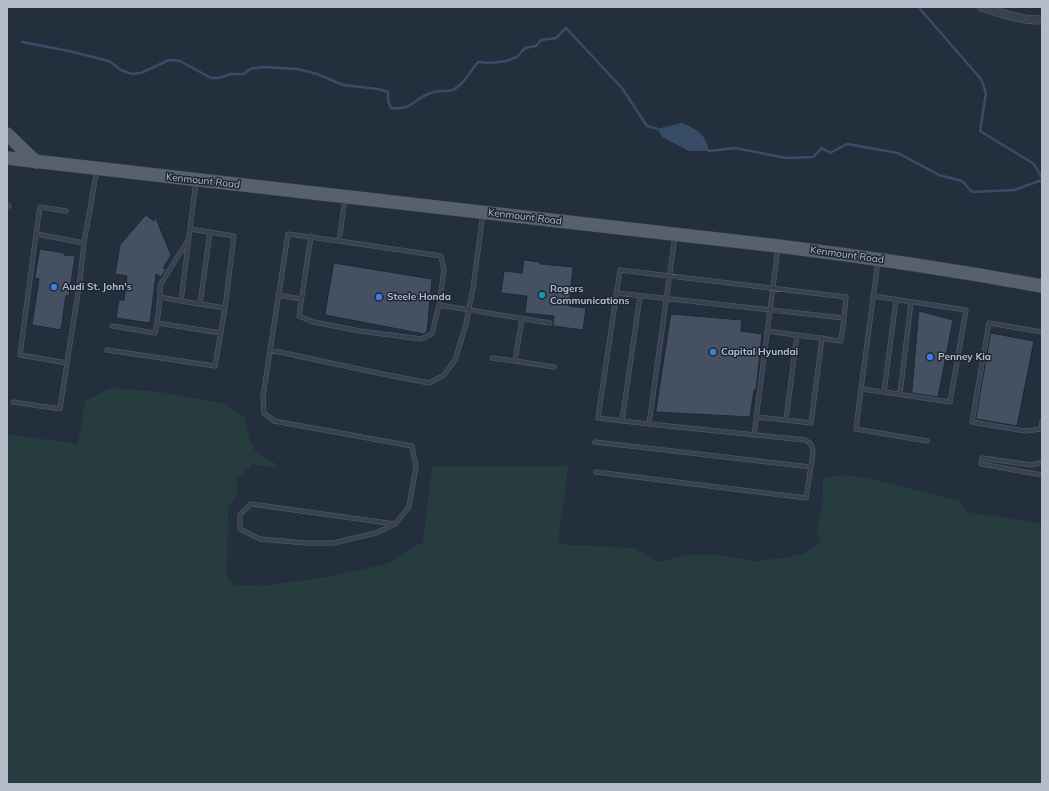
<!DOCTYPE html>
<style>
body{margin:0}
#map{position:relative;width:1049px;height:791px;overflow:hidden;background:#242f3e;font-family:Mulish,sans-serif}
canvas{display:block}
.frame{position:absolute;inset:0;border:8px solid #b4bcc9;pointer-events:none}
</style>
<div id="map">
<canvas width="1049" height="791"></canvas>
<div class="frame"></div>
</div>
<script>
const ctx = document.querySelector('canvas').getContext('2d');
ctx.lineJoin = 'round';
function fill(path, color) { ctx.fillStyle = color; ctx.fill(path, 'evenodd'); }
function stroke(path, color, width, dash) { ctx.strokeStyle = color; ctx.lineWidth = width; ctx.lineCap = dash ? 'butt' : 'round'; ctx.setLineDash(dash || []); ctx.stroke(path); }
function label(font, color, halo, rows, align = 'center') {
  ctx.font = font + ' Mulish,sans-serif'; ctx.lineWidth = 3; ctx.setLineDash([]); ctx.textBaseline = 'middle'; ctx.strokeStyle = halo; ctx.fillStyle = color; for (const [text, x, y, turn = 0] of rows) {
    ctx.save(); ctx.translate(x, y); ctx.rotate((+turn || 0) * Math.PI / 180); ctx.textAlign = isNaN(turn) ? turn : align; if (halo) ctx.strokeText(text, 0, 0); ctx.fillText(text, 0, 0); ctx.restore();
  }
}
fill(new Path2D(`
 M110 388 161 392 226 404 244 417 251 443 256 452 276 464 275 468 252 464 236 481 238 493 228 507 227 577 234 585 262 586 334 576 388 563 423 542 432 466H568L558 544 634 548 657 562 688 555H717L755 561 783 558 805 553 822 542 816 533 822 509 823 478 844 475 868 478 959 501 968 512 1042 524V784H7V434L78 444 85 401Z`), '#263c3f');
fill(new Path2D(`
 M681 123C697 129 705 133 709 151H689L662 137 658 129Z`), '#394c67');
stroke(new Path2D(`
 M920 9 981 79 986 93 980 131 1034 164 1042 178
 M22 42 69 51 109 61 121 70 132 74 141 73 169 60 180 61 211 78H219L230 74H244L250 69 262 67 298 69 317 74 343 85 378 89 388 92V101L391 108C412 111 414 98 431 93 437 90 446 92 452 90 463 86 471 70 478 62L491 63 506 61 517 57 525 48 536 46 541 40 556 38 566 28 622 88 647 126 658 129
 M709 151 735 148 786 158 813 157 822 148 830 153 847 144 898 153 939 175 962 181 972 192 1014 190 1042 180`), '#394c67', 2.5);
const building = new Path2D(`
 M146 215 154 221 155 216 171 255 163 268 166 269 161 277 156 274 150 323 116 318 119 300H124L127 276 115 274 120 245Z
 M40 249 64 253V255L75 256 69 296 66 295 61 330 32 325 39 279 35 278Z
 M524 260 540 262V264L573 267 569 306 586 308 583 330 553 326 554 316 525 313 527 296 501 293 504 271 522 273Z
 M334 263 432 279 427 332 424 334 325 315Z
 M919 311 953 320 938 397 912 393Z
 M671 314 742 320 741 331 762 334 756 390H754L750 417 656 412Z
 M991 333 1034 341 1017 426 976 419Z`);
fill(building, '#455162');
stroke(building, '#1f2835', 1);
const service = new Path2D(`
 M345 199 339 241 288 234 263 396 264 413 274 421 412 446 416 467 409 507 395 524 251 504 240 515V529L260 539 306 543H333L376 533 395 524
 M7 206H9
 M190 229 234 236 225 308 181 301 196 181
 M36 234 40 207 66 211
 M311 236 299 316 313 322 360 331 421 339 432 334 439 305 550 323
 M339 241 441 256 444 270 439 305
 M84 243 80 280 67 363 20 355 36 234 84 243 97 169
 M878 261 861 389 884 392 896 300
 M278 295 301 299
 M873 296 966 310 950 402 884 392
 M160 297V285L187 242
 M181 301 160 297 157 323 221 333
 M200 304 210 232
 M112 326 155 333 157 323
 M767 331 841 341 844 318
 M1042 332 989 323 972 422 1025 431 1041 429 1042 421
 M107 350 215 366 225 308
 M270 350 373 372 429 383 444 375 455 360 466 324 473 288 483 213
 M492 358 515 361 522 319
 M515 361 554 367
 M861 389 856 429 927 441
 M900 394 911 302
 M13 402 60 409 67 363
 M756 417 786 420 797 335
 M786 420 811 423 822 338
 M622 421 640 296
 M649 424 675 236
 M754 435 778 248
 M595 442 811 467
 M1042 462 1032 465 982 458 981 464 1042 475
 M596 472 806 498 813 453C813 446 811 443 805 440L649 424 598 418 620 270 846 297 844 318 616 293`);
const minor = new Path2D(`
 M981 7C1001 13 1021 21 1042 20`);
const primary = new Path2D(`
 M7 134 36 162
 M7 158 778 246C867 257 954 270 1042 286`);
stroke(service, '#565f6c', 5);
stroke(minor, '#565f6c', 9);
stroke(primary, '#414a57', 14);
stroke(service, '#38414e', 4);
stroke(minor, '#38414e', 8);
stroke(primary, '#56606e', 13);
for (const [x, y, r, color] of [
 [54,287,4,"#3f7fe0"],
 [542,295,4,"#0f9aa8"],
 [379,297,4,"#3f7fe0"],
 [713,352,4,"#3f7fe0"],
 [930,357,4,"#3f7fe0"]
]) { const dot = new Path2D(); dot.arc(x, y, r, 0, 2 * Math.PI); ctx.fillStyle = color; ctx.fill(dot); stroke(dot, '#1d2633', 1.5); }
label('10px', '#b4bcc9', '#1d2633', [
 ["Kenmount Road",203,181,6],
 ["Kenmount Road",525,217,7],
 ["Kenmount Road",847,255,8]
]);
label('bold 10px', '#b4bcc9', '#1d2633', [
 ["Audi St. John's",62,287],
 ["Rogers",550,289],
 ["Communications",550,301],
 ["Steele Honda",387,297],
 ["Capital Hyundai",721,352],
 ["Penney Kia",938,357]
], 'left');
</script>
